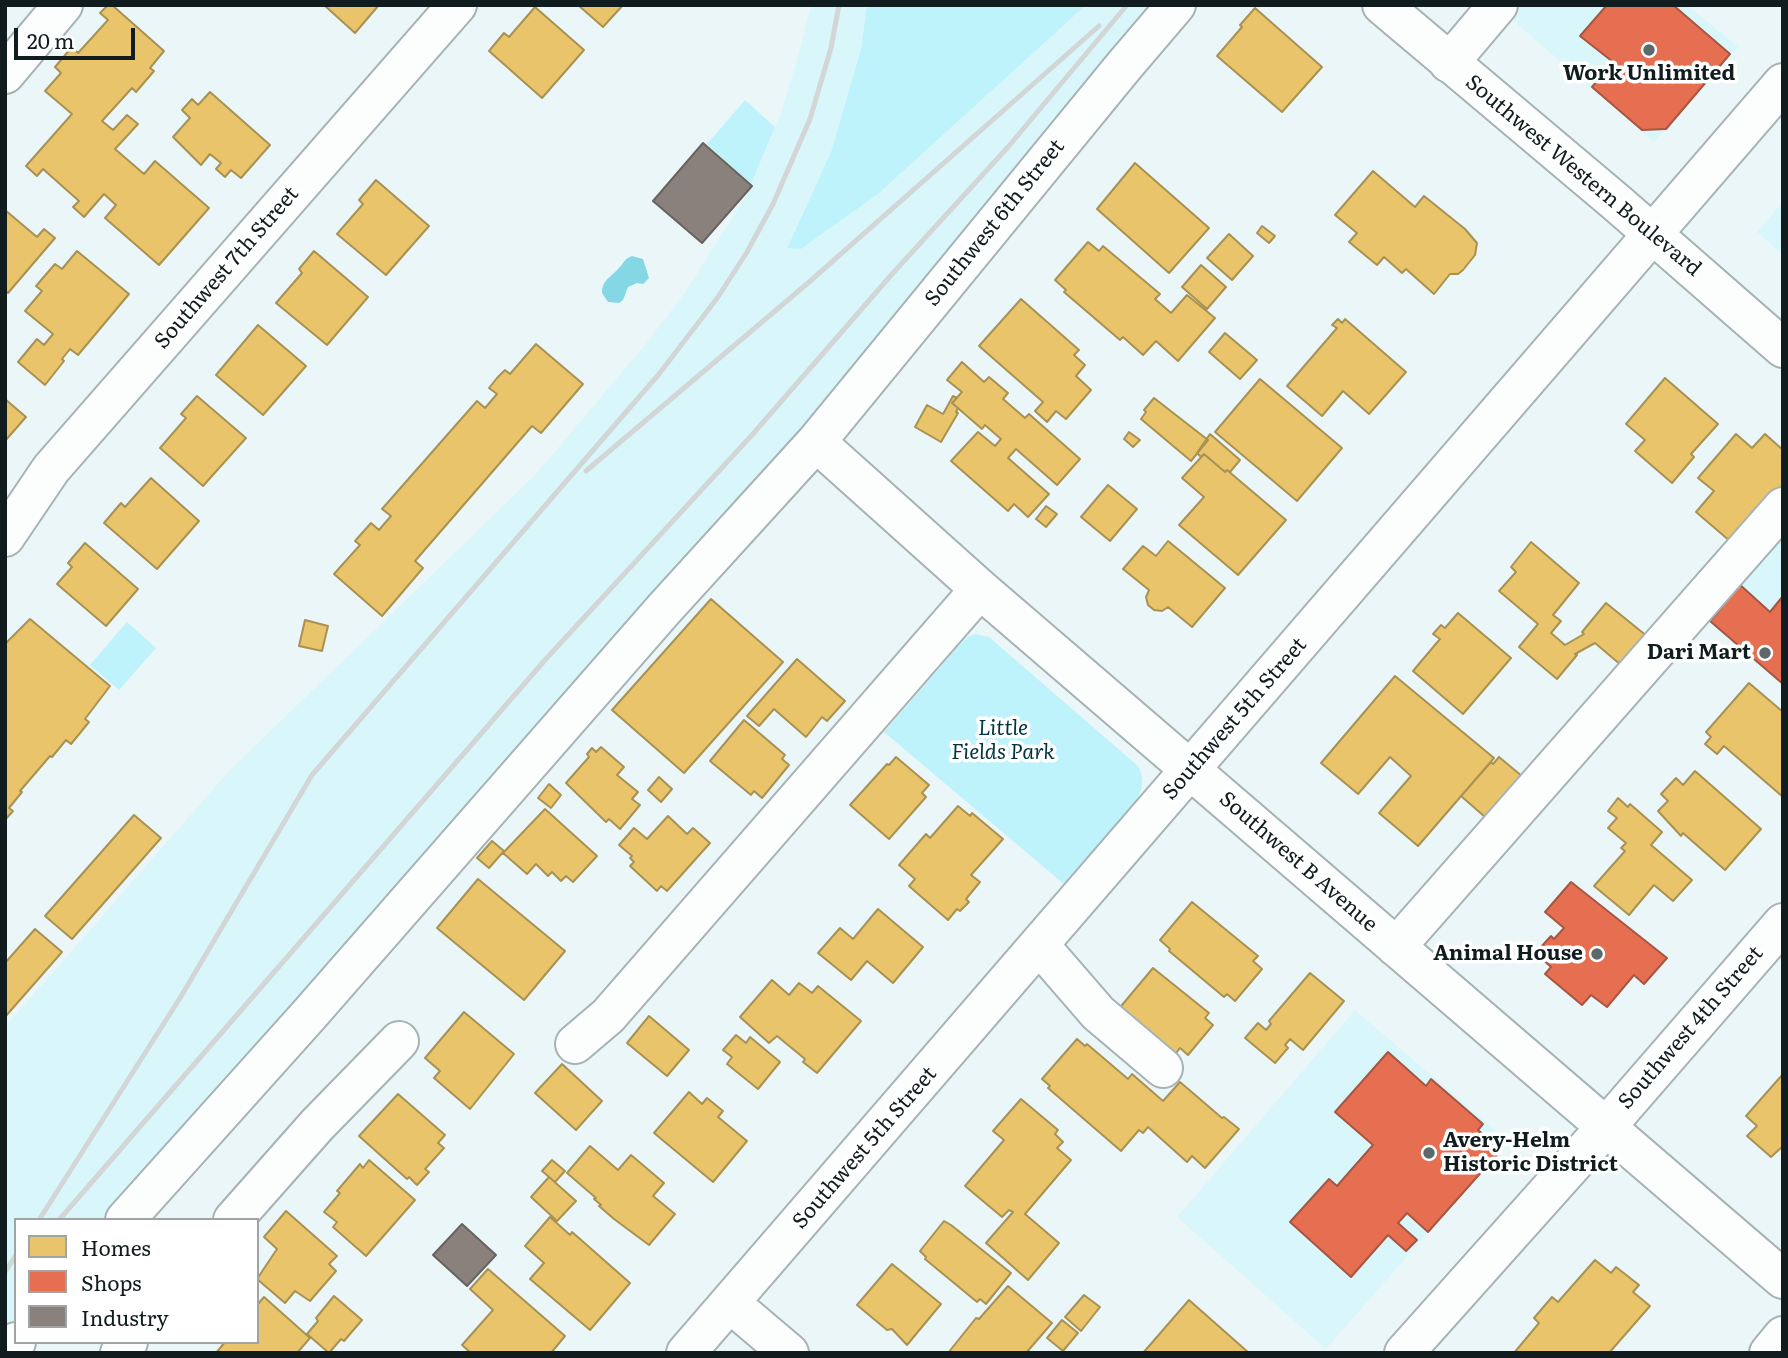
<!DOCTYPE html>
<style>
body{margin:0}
#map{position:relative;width:1788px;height:1358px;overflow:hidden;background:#ebf6f8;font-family:Literata,serif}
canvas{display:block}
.frame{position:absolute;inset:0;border:7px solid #101c1e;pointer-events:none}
.legend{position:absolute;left:14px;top:1218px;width:245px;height:126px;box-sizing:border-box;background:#fff;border:2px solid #9fa4a5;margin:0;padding:9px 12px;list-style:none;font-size:21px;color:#101c1e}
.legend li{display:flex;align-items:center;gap:14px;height:35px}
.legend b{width:35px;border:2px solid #9fa4a5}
.scale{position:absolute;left:14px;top:28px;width:121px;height:32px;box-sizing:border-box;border:4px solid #101c1e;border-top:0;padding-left:9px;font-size:21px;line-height:24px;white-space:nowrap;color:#101c1e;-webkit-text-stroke:5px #fff;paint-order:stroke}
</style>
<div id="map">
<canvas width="1788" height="1358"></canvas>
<div class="frame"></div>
<ul class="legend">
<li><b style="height:19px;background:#e9c46a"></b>Homes</li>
<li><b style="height:19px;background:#e76f51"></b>Shops</li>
<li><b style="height:19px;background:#8a817c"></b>Industry</li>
</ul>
<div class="scale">20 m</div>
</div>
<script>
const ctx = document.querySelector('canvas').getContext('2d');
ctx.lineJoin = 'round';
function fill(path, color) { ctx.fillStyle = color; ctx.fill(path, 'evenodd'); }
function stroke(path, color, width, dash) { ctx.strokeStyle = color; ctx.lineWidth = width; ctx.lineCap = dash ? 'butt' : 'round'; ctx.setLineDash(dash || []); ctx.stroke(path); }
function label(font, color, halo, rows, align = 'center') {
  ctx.font = font + ' Literata,serif'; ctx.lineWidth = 7; ctx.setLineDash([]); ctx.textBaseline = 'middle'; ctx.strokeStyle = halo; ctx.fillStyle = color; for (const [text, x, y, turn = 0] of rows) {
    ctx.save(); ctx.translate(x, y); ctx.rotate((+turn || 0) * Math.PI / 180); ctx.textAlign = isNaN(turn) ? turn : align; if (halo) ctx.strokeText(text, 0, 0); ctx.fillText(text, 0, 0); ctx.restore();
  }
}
fill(new Path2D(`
 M811 5H867L861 49 831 152 787 247 801 249 878 194 1086 5H1153L665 596 119 1220H16V1338L5 1350V1027L229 771 535 475 645 345 686 291 752 186 751 184 780 116 797 60Z
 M1495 5H1687L1738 47 1654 142Z
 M1783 202V255L1757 232Z
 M1783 529V686L1707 620Z
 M1355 1010 1508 1141 1326 1349 1177 1217Z`), '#d9f7fb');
fill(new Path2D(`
 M867 5H1086L878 194 801 249 787 248 831 152 861 49Z
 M745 100 775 127 751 184 707 144Z
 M127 622 156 648 119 690 90 665Z
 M976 634 989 637 1138 766C1145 778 1143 789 1136 801L1065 885 884 732 962 642 969 636Z`), '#bef3fc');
fill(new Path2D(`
 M632 256 643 259 649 278 643 284 637 283 628 287 623 300 619 303 608 302 602 293C602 280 611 277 619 268 624 263 624 259 632 256Z`), '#84d7e4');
const homes = new Path2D(`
 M108 5H112L164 51 150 68 154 71 136 92 132 88 102 121 113 130 127 115 138 124 115 149 144 174 155 161 209 208 159 265 105 218 116 205 104 194 84 217 73 207 79 201 43 169 37 176 26 166 72 114 45 91 61 73 55 67 72 47 78 53 108 20 100 13Z
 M324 5H379L355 33Z
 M578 5H623L603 27Z
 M535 7 584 50 542 98 489 51 504 33 509 37Z
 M1255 8 1322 67 1282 112 1217 56 1242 27 1240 25Z
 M210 92 270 145 241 178 231 170 225 177 216 169 221 163 210 154 201 165 173 137 190 118 182 110 192 99 198 105Z
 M1135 163 1209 228 1169 273 1097 209Z
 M1373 171 1415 207 1424 196 1465 229 1477 243 1475 255 1463 270 1458 274H1450L1434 294 1406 269 1402 273 1384 257 1377 265 1349 242 1357 233 1335 215Z
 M376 180 429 226 386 275 337 234 363 204 359 200Z
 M5 210 37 237 44 229 55 238 8 293 5 290Z
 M1262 226 1275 236 1269 243 1257 233Z
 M1229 234 1253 256 1232 280 1207 258Z
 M1088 242 1099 251 1103 246 1160 294 1155 299 1171 313 1187 295 1215 318 1178 361 1156 341 1143 355 1123 337 1120 340 1064 292 1066 290 1055 280Z
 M77 251 129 294 78 355 70 349 62 359 64 361 45 385 18 362 37 339 44 345 53 334 25 311 42 291 36 286 55 264 62 269Z
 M314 251 368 297 327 345 276 303 302 273 299 269Z
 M1201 265 1226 287 1207 309 1182 287Z
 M1021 299 1079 350 1074 355 1085 365 1076 376 1091 390 1066 419 1056 411 1047 422 1035 411 1043 402 979 346Z
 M1338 319 1342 323 1345 319 1406 372 1369 414 1343 391 1322 416 1287 386 1337 328 1332 325Z
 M258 325 306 366 263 415 216 375Z
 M1225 333 1257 360 1240 379 1209 352Z
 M536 344 583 384 541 433 532 426 415 561 423 568 382 616 334 574 360 545 355 541 371 523 379 530 391 516 382 509 477 401 485 408 497 394 489 388 497 378 505 370 510 374Z
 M962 362 984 382 989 377 1008 393 1003 399 1025 418 1029 414 1080 459 1057 485 1016 449 1008 458 1049 494 1028 517 1014 504 1008 511 951 461 978 432 995 446 1001 439 985 425 982 429 952 403 962 392 947 380Z
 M1665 378 1718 424 1691 454 1694 457 1672 483 1635 451 1645 440 1626 424Z
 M1260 379 1342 448 1297 501 1215 432Z
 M197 396 246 438 203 486 160 448 186 418 181 414Z
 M953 396 957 398 952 403 958 408 956 412 958 413 941 442 915 427 927 405 943 414Z
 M1154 398 1208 440 1191 461 1141 419 1146 412 1144 410Z
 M5 399 26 417 5 441Z
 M1129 432 1140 440 1133 447 1124 439Z
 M1210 434 1240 460 1230 472 1227 470 1225 472 1204 454 1201 457 1197 453Z
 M1736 434 1752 448 1765 434 1783 450V488L1746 530 1731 542 1696 512 1714 491 1698 478Z
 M1204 454 1225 472 1227 470 1286 520 1238 575 1179 525 1204 497 1182 478Z
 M151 478 199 521 157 569 104 523 121 503 125 507Z
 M1108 485 1137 509 1110 541 1081 517Z
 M1046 506 1057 514 1046 527 1036 519Z
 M1168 541 1225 588 1192 627 1168 607 1162 611 1154 610 1148 605 1146 597 1149 590 1123 569 1143 546 1156 556Z
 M1531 542 1579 583 1553 615 1561 621 1551 633 1565 645 1584 634 1582 632 1606 603 1653 641 1628 671 1595 643 1575 654 1577 655 1557 679 1519 647 1538 624 1499 591 1516 572 1511 567Z
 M85 543 138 589 106 626 57 584 72 567 68 563Z
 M711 599 783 662 684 773 612 710Z
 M1458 613 1511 658 1463 714 1413 671 1440 639 1433 634 1441 625 1445 628Z
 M30 619 110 686 85 719 89 722 71 744 66 740 52 757 50 756 20 791 22 792 9 808 13 811 5 820V644Z
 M305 620 328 626 322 651 299 646Z
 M797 659 845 701 827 721 822 717 806 737 774 709 759 726 747 716Z
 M1395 676 1494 758 1418 846 1379 813 1411 776 1390 757 1358 794 1321 763Z
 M1749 683 1783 712V797L1724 746 1717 754 1705 744 1711 737 1706 732Z
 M744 720 785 755 782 759 789 765 762 798 754 791 751 795 710 761Z
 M601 747 624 767 617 775 638 792 632 799 640 805 620 829 609 819 606 822 566 783 589 757 587 754 592 748 596 752Z
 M896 757 929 785 922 793 926 797 889 839 850 805 887 764 889 765Z
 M1499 757 1529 782 1493 824 1461 796 1491 762 1493 764Z
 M1695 771 1761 829 1725 870 1683 833 1681 836 1658 811 1668 801 1661 794 1676 778 1683 785Z
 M659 777 672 789 661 802 648 790Z
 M549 784 561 795 551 808 538 798Z
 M1618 798 1628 807 1630 804 1662 832 1651 845 1692 880 1673 901 1654 885 1629 915 1594 886 1625 851 1621 848 1626 843 1608 828 1617 818 1608 811Z
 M958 806 970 816 972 813 1003 839 971 875 980 882 966 899 969 902 960 911 957 909 948 920 909 886 915 879 899 865 926 834 930 838Z
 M545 809 597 856 573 882 566 876 561 881 552 872 548 876 536 864 527 874 503 853Z
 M134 815 161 838 72 939 45 916Z
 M668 816 687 834 693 828 710 843 667 891 661 886 657 891 630 866 634 862 630 858 632 856 619 845 634 828 647 839Z
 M492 841 504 851 489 868 477 858Z
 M478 879 565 951 524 1000 437 928Z
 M1192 902 1258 956 1253 961 1262 969 1235 1001 1227 994 1224 997 1169 951 1170 949 1160 940Z
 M878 909 923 947 893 983 867 961 851 980 818 953 840 928 853 939Z
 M35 929 62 952 5 1017V963Z
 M1153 968 1209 1013 1205 1018 1213 1025 1188 1055 1180 1048 1173 1057 1117 1011Z
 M1310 973 1344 1001 1303 1050 1290 1039 1285 1045 1288 1048 1275 1063 1245 1038 1258 1023 1266 1030 1271 1024 1269 1021Z
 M772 980 789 995 799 983 812 993 818 986 861 1021 817 1073 803 1062 805 1059 777 1036 769 1043 740 1017Z
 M464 1012 514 1054 470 1109 434 1078 440 1071 425 1058Z
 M649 1016 689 1050 667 1076 627 1043Z
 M736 1035 746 1043 750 1037 780 1062 758 1089 727 1064 732 1057 723 1050Z
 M1077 1039 1085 1046 1087 1044 1128 1079 1132 1074 1163 1101 1180 1082 1222 1118 1224 1117 1239 1129 1205 1168 1192 1156 1187 1162 1148 1127 1143 1133 1139 1130 1121 1151 1048 1088 1050 1086 1042 1079Z
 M562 1064 602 1101 576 1130 535 1093Z
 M1783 1074V1146L1771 1157 1747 1136 1757 1126 1746 1116Z
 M689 1092 702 1104 707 1098 723 1111 718 1117 747 1141 713 1182 654 1133Z
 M398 1094 445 1135 438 1143 444 1148 425 1169 429 1172 417 1185 409 1177 407 1179 359 1136Z
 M1021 1099 1058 1130 1055 1134 1063 1142 1057 1148 1071 1160 1025 1214 1059 1243 1028 1280 986 1243 1013 1212 1009 1210 1002 1217 965 1186 1004 1140 993 1131Z
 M590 1146 618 1170 631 1155 664 1183 653 1196 675 1214 649 1245 614 1219 599 1206 601 1205 594 1199 596 1198 567 1173Z
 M369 1160 415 1200 366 1256 333 1227 337 1222 324 1212 340 1193 337 1191 360 1164 363 1168Z
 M552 1160 565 1171 555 1182 542 1171Z
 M549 1177 576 1201 557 1221 531 1197Z
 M286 1211 337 1256 329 1264 336 1271 310 1301 295 1291 285 1303 257 1279 277 1249 264 1237Z
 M550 1217 570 1235 572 1232 630 1283 590 1330 530 1279 544 1263 525 1246Z
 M944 1221 951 1225 1011 1273 986 1304 980 1299 977 1302 925 1259 926 1257 920 1251Z
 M1595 1260 1611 1273 1616 1267 1639 1285 1633 1292 1650 1306 1609 1353H1514L1539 1323 1534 1318 1552 1297 1558 1302Z
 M892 1264 941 1304 907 1345 892 1329 887 1330 857 1305Z
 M488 1269 565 1336 551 1353H471L462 1345 493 1310 470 1289Z
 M1008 1286 1052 1323 1026 1353H948L976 1318 979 1319Z
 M1084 1295 1100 1307 1081 1331 1065 1317Z
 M334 1296 362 1320 344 1341 341 1339 329 1353 307 1334 318 1321 316 1318Z
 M264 1297 310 1338 297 1353H216L225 1342H257V1305Z
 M1189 1300 1249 1353H1143Z
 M1062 1320 1078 1333 1063 1351 1047 1338Z`);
fill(homes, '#e9c46a');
stroke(homes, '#a89253', 2);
const shops = new Path2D(`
 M1607 5H1673L1730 54 1666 129 1642 130 1592 87 1613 62 1580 36Z
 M1738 583 1770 612 1783 596V684L1710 621 1722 607 1719 604Z
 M1571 882 1667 958 1644 984 1634 975 1607 1007 1591 995 1582 1005 1545 974 1551 967 1540 957 1545 952 1540 948 1551 936 1554 939 1564 928 1545 912Z
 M1388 1052 1426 1086 1431 1079 1483 1124 1478 1130 1501 1150 1428 1232 1407 1213 1398 1223 1417 1240 1406 1251 1388 1235 1351 1277 1290 1222 1329 1179 1337 1186 1373 1145 1335 1112Z`);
fill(shops, '#e76f51');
stroke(shops, '#a65642', 2);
const industry = new Path2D(`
 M703 143 752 186 702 243 653 201Z
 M462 1224 496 1255 467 1286 433 1255Z`);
fill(industry, '#8a817c');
stroke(industry, '#656360', 2);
const minor = new Path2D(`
 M1449 63 1498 5
 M5 74 63 5
 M816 442 980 589 1783 1279
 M5 537 51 469 457 5
 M1040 946 1098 1013 1163 1068
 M1396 947 1783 507
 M575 1044 608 1016 980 589
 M125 1220 308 1016 664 609 816 442 1124 66 1176 5
 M233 1220 317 1125 399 1041
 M730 1303 789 1353
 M6 1353 16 1342
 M120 1353 128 1342
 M686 1353 1783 83
 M1769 1353 1783 1336`);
const major = new Path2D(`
 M1382 5 1617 203 1783 348`);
const highway = new Path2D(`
 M1404 1353 1605 1128 1783 923`);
stroke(minor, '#a7b2b4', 42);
stroke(major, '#a7b2b4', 42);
stroke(highway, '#a7b2b4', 42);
stroke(minor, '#fcfefe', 38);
stroke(major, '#fcfefe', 38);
stroke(highway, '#fcfefe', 38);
stroke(new Path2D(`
 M586 471 808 283 1099 26
 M39 1220 180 998 312 775 659 374 718 297 747 252 773 204 810 119 831 48 839 5
 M59 1220 545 660 752 435 893 273 1008 147 1127 5
 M5 1272 16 1255`), '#d2d6d6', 5);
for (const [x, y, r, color] of [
 [1649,50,7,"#5d686a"],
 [1765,653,7,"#5d686a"],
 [1597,954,7,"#5d686a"],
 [1429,1153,7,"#5d686a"]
]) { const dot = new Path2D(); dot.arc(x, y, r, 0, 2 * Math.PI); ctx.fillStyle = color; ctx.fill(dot); stroke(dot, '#fff', 2.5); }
label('bold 21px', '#101c1e', '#fff', [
 ["Work Unlimited",1649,74,"center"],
 ["Dari Mart",1751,653],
 ["Animal House",1583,954],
 ["Avery-Helm",1443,1141,"left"],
 ["Historic District",1443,1165,"left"]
], 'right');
label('21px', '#101c1e', '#fff', [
 ["Southwest Western Boulevard",1583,176,40],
 ["Southwest 6th Street",995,223,-51],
 ["Southwest 7th Street",227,268,-49],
 ["Southwest 5th Street",1235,719,-49],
 ["Southwest B Avenue",1298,862,41],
 ["Southwest 4th Street",1691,1028,-49],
 ["Southwest 5th Street",865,1148,-49]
]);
label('italic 21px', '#00353d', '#fff', [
 ["Little",1003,729],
 ["Fields Park",1003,753]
]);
</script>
